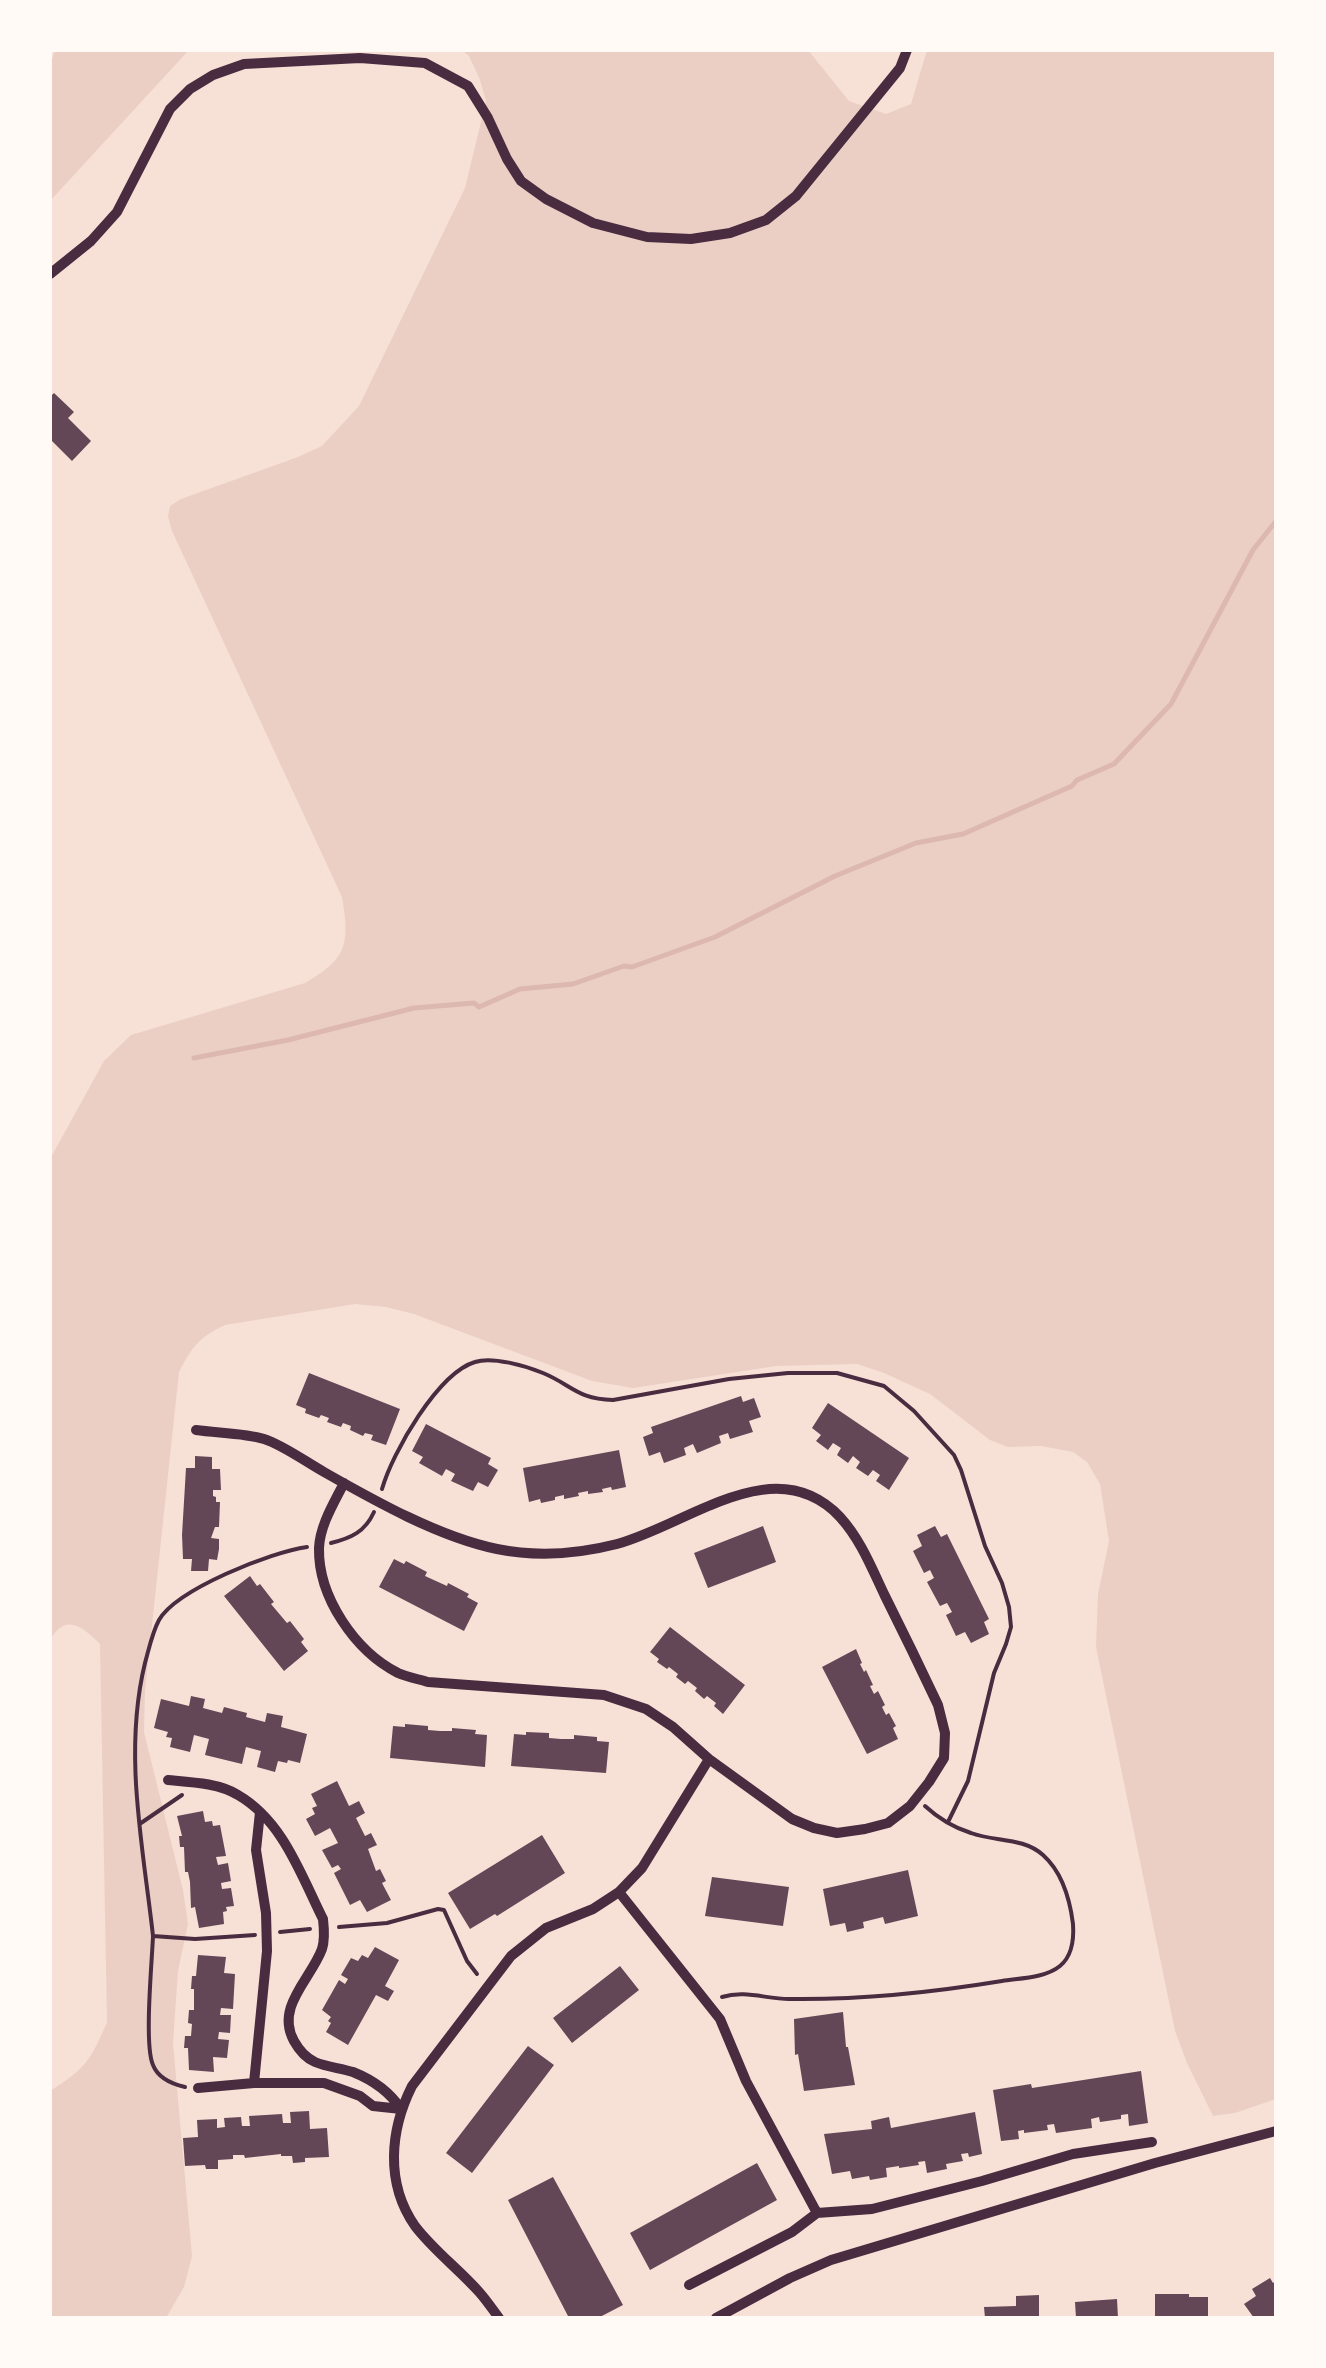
<!DOCTYPE html>
<style>
body{margin:0}
#map{position:relative;width:1326px;height:2368px;overflow:hidden;background:#f7e1d7;font-family:"Asap Condensed",sans-serif}
canvas{display:block}
.frame{position:absolute;inset:0;border:52px solid #fffaf5;pointer-events:none}
</style>
<div id="map">
<canvas width="1326" height="2368"></canvas>
<div class="frame"></div>
</div>
<script>
const ctx = document.querySelector('canvas').getContext('2d');
ctx.lineJoin = 'round';
function fill(path, color) { ctx.fillStyle = color; ctx.fill(path, 'evenodd'); }
function stroke(path, color, width, dash) { ctx.strokeStyle = color; ctx.lineWidth = width; ctx.lineCap = dash ? 'butt' : 'round'; ctx.setLineDash(dash || []); ctx.stroke(path); }
fill(new Path2D(`
 M55 50H189L50 201V66Z
 M462 50H808L849 101 886 114 911 104 927 50H1276V2099L1235 2113 1213 2116 1187 2063 1175 2031 1096 1647 1098 1594 1109 1541 1100 1484 1087 1462 1073 1452 1041 1446 1008 1447 990 1440 930 1394 884 1373 857 1364 776 1366 633 1388 592 1381 414 1314 386 1307 355 1304 225 1325C199 1337 192 1347 179 1372L145 1691 144 1732 183 1890 188 1924 178 1971 173 2043 192 2256 184 2287 166 2318H50V2091C85 2069 91 2060 107 2022L100 1644C83 1627 66 1612 50 1640V1159L104 1061 131 1035 305 983C347 959 350 944 342 897L172 531 168 516 170 506 181 499 298 457 322 446 359 406 465 188 486 101 480 80 469 56Z`), '#ebcfc5');
stroke(new Path2D(`
 M194 1058 288 1040 414 1008 474 1003 479 1007 520 989 573 984 624 966 632 967 715 937 835 876 916 843 963 834 1072 786 1077 780 1114 764 1171 704 1253 550 1276 521`), '#dcb8b0', 5);
fill(new Path2D(`
 M54 393 74 412 68 418 91 441 72 461 50 439V397Z
 M309 1373 400 1409 386 1445 371 1440 373 1435 365 1433 363 1436 350 1430 351 1426 343 1423 341 1427 327 1422 329 1418 321 1415 319 1418 305 1413 306 1409 296 1405Z
 M741 1396 743 1402 754 1398 761 1417 749 1421 753 1432 730 1439 728 1433 719 1436 721 1443 697 1453 693 1444 684 1448 686 1455 664 1463 660 1452 649 1456 643 1437 653 1433 651 1427Z
 M828 1403 909 1458 889 1490 876 1481 880 1475 873 1470 868 1476 856 1468 860 1462 853 1456 848 1463 837 1455 841 1448 833 1443 828 1450 816 1441 821 1435 812 1428Z
 M426 1424 491 1458 488 1464 498 1470 488 1487 478 1482 473 1491 451 1481 455 1474 446 1469 442 1476 419 1463 423 1457 412 1451Z
 M619 1450 626 1487 612 1490 611 1487 602 1489 603 1492 588 1494V1491L578 1493 579 1496 564 1499V1495L555 1497V1500L541 1503 540 1499 529 1502 523 1468Z
 M195 1456 212 1457V1469H220L221 1490H213V1496L216 1497V1502H220L219 1527H215L211 1538 219 1539V1549L217 1560 209 1559 208 1571H191L192 1559H183L182 1535 186 1468H195Z
 M763 1526 776 1562 708 1588 694 1553Z
 M935 1526 941 1537 947 1534 989 1619 984 1622 989 1634 971 1643 965 1632 956 1636 946 1615 952 1612 947 1603 940 1606 927 1582 934 1578 930 1570 924 1573 913 1551 922 1546 917 1535Z
 M394 1559 404 1564 406 1561 427 1572 425 1576 447 1586 448 1583 469 1594 467 1597 478 1603 464 1631 379 1587Z
 M250 1576 257 1586 260 1584 274 1602 271 1604 287 1623 290 1621 304 1639 301 1642 308 1651 284 1671 224 1596Z
 M670 1627 745 1685 723 1714 714 1706 716 1703 707 1696 704 1699 695 1691 697 1688 688 1681 685 1684 676 1677 678 1674 669 1667 667 1669 657 1662 659 1659 650 1652Z
 M856 1649 862 1663 860 1664 864 1672 866 1670 873 1685 870 1686 874 1694 878 1691 885 1705 882 1707 886 1715 889 1713 896 1726 893 1728 898 1739 867 1754 822 1667Z
 M191 1696 205 1699 203 1708 222 1713 224 1707 247 1713 246 1717 265 1722 267 1713 283 1716 281 1727 307 1734 300 1763 288 1760 287 1763 278 1761 275 1772 257 1767 261 1751 246 1747 242 1764 205 1755 209 1739 194 1735 190 1752 170 1747 172 1738 166 1737 168 1732 154 1728 161 1699 189 1706Z
 M405 1724 428 1726V1730L440 1731H452V1728L476 1730 475 1734 487 1735 485 1767 390 1758 393 1726 405 1727Z
 M526 1732 549 1733V1738L561 1739H574V1735L597 1737V1741L609 1742 606 1773 511 1766 514 1734 526 1735Z
 M337 1781 349 1806 359 1801 365 1813 356 1818 365 1836 371 1833 377 1845 368 1849 376 1871 380 1869 386 1881 382 1883 391 1900 367 1912 360 1900 350 1905 334 1873 341 1869 338 1865 332 1868 322 1850 338 1843 330 1828 315 1836 306 1819 315 1814 312 1808 317 1806 311 1794Z
 M203 1811 205 1822 212 1821 213 1826 220 1825 226 1856 216 1857 218 1865 228 1863 231 1881 221 1883 222 1889 231 1888 234 1906 226 1907 227 1911 223 1912 224 1924 199 1928 195 1907 191 1908 190 1882 188 1872H185L184 1847H180L179 1836H182L177 1816Z
 M542 1835 565 1873 497 1916 495 1914 470 1929 448 1893Z
 M908 1870 918 1916 885 1924 883 1917 863 1922 864 1928 847 1932 845 1923 830 1926 823 1889Z
 M712 1877 789 1887 783 1926 705 1916Z
 M375 1947 399 1960 385 1986 394 1991 388 2001 376 1995 348 2045 326 2032 331 2023 328 2021 331 2017 322 2010 339 1980 345 1984 348 1979 341 1975 351 1958 358 1961 362 1955 368 1958Z
 M198 1955 226 1957 224 1973 235 1974 233 2009 221 2008 220 2015H231L230 2033 219 2032 218 2039 229 2040 227 2058 213 2057 214 2072 189 2070 188 2048H184L185 2036H191L192 2024 188 2023 189 2010H194V1989H191L192 1976H196Z
 M620 1966 639 1990 572 2043 553 2018Z
 M843 2012 846 2047H848L855 2085 804 2091 798 2054 795 2055 794 2019Z
 M528 2046 554 2065 472 2173 446 2153Z
 M1141 2071 1148 2123 1129 2126 1128 2114 1121 2115V2119L1100 2122 1099 2117 1091 2119 1092 2128 1056 2133 1054 2124 1047 2125 1048 2130 1024 2133V2130L1018 2131 1019 2139 1001 2141 993 2090 1031 2084 1032 2088Z
 M309 2111 310 2129 327 2128 329 2157 305 2158V2162L293 2163 292 2156H281V2154L245 2158 244 2155H233V2159L218 2160V2169H206L205 2165 185 2166 183 2138 198 2137 197 2120 217 2119V2128L225 2127 224 2118 241 2117 242 2126H250L249 2116 282 2114 283 2123H291L290 2112Z
 M975 2112 982 2154 969 2157 968 2153 961 2154 963 2161 946 2164 947 2169 927 2173 925 2161 918 2162 919 2165 899 2168V2166L886 2168 887 2177 870 2180 869 2176 852 2179 850 2171 832 2174 824 2134 872 2129 871 2121 889 2117 891 2128Z
 M757 2163 777 2200 650 2270 630 2233Z
 M553 2177 623 2305 598 2318H569L508 2200Z
 M1270 2278 1273 2283 1276 2281V2318H1254L1244 2304 1256 2296 1252 2289Z
 M1155 2294H1189V2297H1208V2318H1155Z
 M1039 2295V2318H985L984 2307 1016 2306V2296Z
 M1117 2299 1118 2318H1076L1075 2302Z`), '#644757');
stroke(new Path2D(`
 M382 1489C392 1453 438 1373 475 1362 492 1356 526 1366 543 1373 572 1385 577 1399 613 1400L729 1379 788 1373H837L884 1386 914 1411 954 1455 961 1470 985 1546 1002 1583 1009 1607 1011 1627 1006 1644 994 1673 968 1781 948 1822
 M331 1543C351 1538 365 1532 374 1512
 M141 1823 182 1795
 M339 1927 387 1923 438 1909 444 1910 467 1961 477 1974
 M280 1932 310 1929
 M255 1935 195 1939 153 1936C143 1846 123 1753 145 1663 149 1649 152 1633 159 1620 177 1589 271 1552 307 1547
 M153 1936C152 1962 144 2045 153 2065 158 2078 172 2084 185 2087
 M722 1997C745 1990 766 1999 789 1999 857 2000 935 1992 1002 1981 1021 1978 1045 1978 1060 1966 1072 1956 1074 1938 1073 1924 1070 1900 1062 1872 1043 1855 1023 1837 995 1842 971 1833 955 1828 938 1818 925 1806`), '#4a2c40', 4);
stroke(new Path2D(`
 M50 274 91 241 117 212 170 109 190 89 213 75 244 64 360 58 425 63 468 86 488 118 507 159 521 181 546 199 593 223 647 237 691 239 730 233 766 220 796 196 900 68 907 50
 M196 1430C217 1433 245 1433 264 1439 283 1445 306 1462 324 1472 375 1501 439 1537 497 1549 536 1557 578 1554 617 1544 688 1525 775 1448 840 1517 861 1540 872 1569 885 1596 903 1632 921 1669 938 1705L945 1733 944 1758 929 1782 910 1806 888 1823 865 1829 837 1833 814 1828 792 1819 709 1759 673 1727 646 1709 604 1695 428 1682C418 1679 407 1677 398 1673 355 1651 318 1597 319 1548 320 1525 334 1503 344 1483
 M168 1780C190 1782 219 1783 238 1795 283 1821 301 1875 323 1919 324 1928 325 1940 322 1949 311 1979 275 2007 294 2041 299 2050 306 2058 315 2062 327 2067 340 2068 353 2072 373 2080 389 2091 401 2109
 M619 1892 720 2019 746 2081 817 2213
 M254 2083 267 1951 266 1913 256 1850 260 1812
 M198 2088 254 2083H324L360 2096 373 2106 401 2109
 M689 2285 792 2232 817 2213 872 2209 982 2181 1073 2154 1152 2142
 M499 2318C493 2310 487 2301 480 2293 460 2270 434 2251 415 2226 385 2183 390 2130 412 2086L511 1956 546 1928 593 1909 619 1892 642 1868 709 1759
 M716 2318 790 2278 831 2260 1155 2163 1276 2131`), '#4a2c40', 10);
</script>
